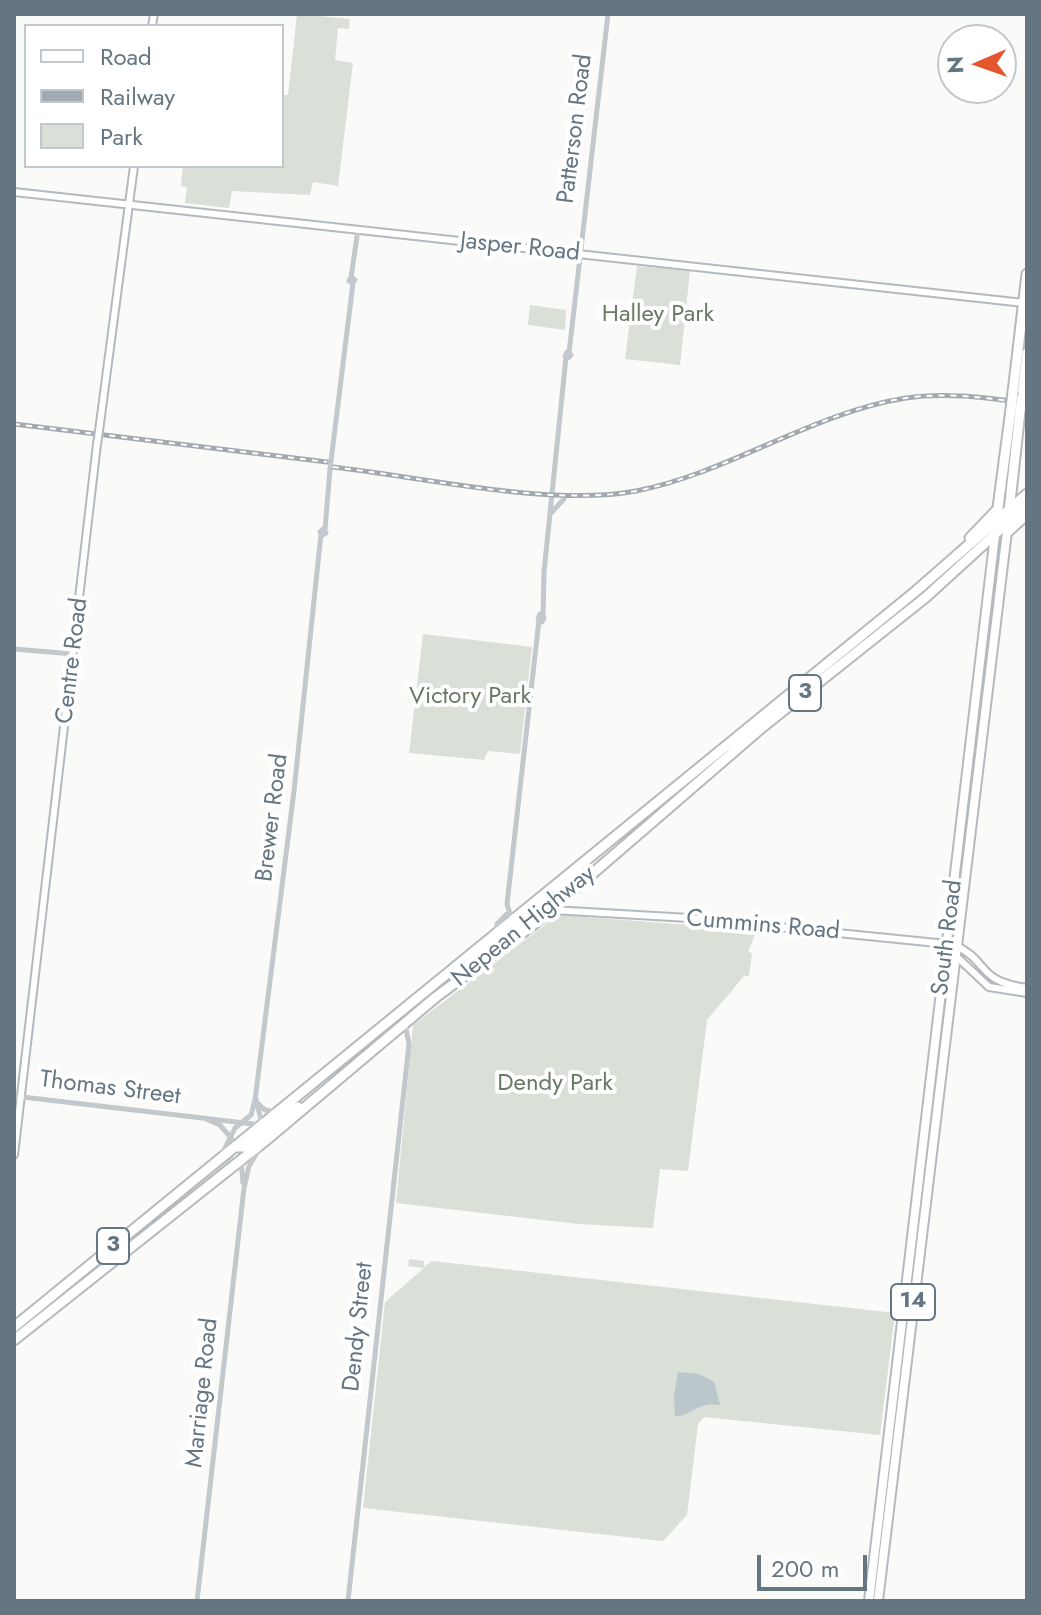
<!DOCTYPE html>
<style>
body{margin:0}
#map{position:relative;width:1041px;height:1615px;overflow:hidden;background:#fafaf8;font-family:Jost,sans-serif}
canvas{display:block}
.frame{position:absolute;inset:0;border:16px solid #657683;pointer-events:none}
.legend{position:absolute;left:24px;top:24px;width:260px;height:144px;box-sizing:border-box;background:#fff;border:2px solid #c1c8cd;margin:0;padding:10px 14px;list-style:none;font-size:24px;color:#657683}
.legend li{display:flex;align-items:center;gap:16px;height:40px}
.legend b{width:40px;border:2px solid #c1c8cd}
.north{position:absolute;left:937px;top:24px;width:80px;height:80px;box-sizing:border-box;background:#fff;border:2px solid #c1c8cd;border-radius:50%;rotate:268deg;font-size:22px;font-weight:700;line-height:32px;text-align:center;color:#657683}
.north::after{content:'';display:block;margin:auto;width:28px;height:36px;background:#e4572e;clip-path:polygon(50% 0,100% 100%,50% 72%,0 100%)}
.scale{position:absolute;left:757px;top:1555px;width:110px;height:36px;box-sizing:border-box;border:4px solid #657683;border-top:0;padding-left:10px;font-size:24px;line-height:28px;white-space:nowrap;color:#657683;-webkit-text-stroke:6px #fff;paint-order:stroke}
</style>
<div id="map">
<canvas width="1041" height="1615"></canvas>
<div class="frame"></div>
<ul class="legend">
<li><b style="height:10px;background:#fff"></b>Road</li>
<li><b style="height:10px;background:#a2aab0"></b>Railway</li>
<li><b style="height:22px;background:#dadfd7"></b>Park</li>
</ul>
<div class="north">N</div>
<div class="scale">200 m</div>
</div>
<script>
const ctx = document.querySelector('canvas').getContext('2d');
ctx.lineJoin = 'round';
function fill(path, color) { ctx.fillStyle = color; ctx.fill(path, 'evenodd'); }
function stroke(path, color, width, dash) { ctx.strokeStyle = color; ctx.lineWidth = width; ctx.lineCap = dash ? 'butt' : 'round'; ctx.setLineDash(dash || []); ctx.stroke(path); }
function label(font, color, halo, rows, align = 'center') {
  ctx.font = font + ' Jost,sans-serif'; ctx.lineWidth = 8; ctx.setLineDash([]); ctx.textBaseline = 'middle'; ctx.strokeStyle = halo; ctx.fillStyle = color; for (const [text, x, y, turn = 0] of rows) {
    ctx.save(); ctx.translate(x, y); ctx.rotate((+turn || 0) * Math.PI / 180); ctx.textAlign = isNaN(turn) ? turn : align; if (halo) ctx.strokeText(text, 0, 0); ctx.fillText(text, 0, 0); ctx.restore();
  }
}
fill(new Path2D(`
 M297 14 350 19 349 29 338 28 335 60 353 63 338 186 313 182 310 195 232 191 229 208 185 203 187 187 181 186 183 166H282V95H288Z
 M637 266 690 271 680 365 625 359Z
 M530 305 566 310 565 330 528 325Z
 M423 634 532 647 520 754 488 751 484 760 409 753Z
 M558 915 757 930 748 952 752 953 749 976H744L707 1020 688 1171 660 1169 653 1228 578 1224 396 1203 413 1025Z
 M233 1154V1161L21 1326Z
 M409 1259 424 1261V1267L432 1261 895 1313 880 1435 704 1417 698 1424 687 1515 663 1541 363 1508 385 1302 424 1268 408 1266Z`), '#dadfd7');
fill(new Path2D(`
 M678 1372 699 1374 714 1382 720 1405C698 1401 691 1417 675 1416L674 1395Z`), '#bbc7cb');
const secondary = new Path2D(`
 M152 26 154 14
 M14 192 1024 303
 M99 431 134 166
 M552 910 689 918 947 944
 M955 945C990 962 976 981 1027 988
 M956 956 989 987 1027 993
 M14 1155 97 444`);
const primary = new Path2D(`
 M1007 533 1027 515
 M869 1601 995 535
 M878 1601 1008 523`);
const trunk = new Path2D(`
 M1013 392 1027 274
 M1022 397 1027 353
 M1009 511 1020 411
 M996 523 1011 409
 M970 538 998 509
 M480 948 492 946 550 901 560 902
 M235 1147H245L298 1107
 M14 1327 916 591 1027 494
 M14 1340 265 1141 436 997 534 924 760 729 926 597 1027 505`);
stroke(secondary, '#b3babf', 10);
stroke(primary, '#b5babe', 12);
stroke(trunk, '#b4b9bd', 13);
stroke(new Path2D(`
 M351 277 355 280 352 283 349 281Z
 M351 278 358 229
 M567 352 571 355 568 358 565 356Z
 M569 353 608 14
 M331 461 353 283
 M551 513 564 499
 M323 529 326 533 323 535 320 532Z
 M325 530 330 469
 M540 614 544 618 542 622 538 619Z
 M543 617 544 572 566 357
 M14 649 73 654
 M512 920 507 904 539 620
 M497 933V924L508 913
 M14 1096 262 1125 256 1099
 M257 1103 265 1110 276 1112
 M206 1119 220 1125 232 1139
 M222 1154 235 1128 251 1115 255 1100 294 791 321 534
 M241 1161 243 1183
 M197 1601 244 1188 249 1166 260 1148
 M348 1601 409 1044 405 1024`), '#c3c8cc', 5);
stroke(secondary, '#fff', 6);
stroke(primary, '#fff', 8);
stroke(trunk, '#fff', 9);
const rail = new Path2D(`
 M14 424 327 462
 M333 467C422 477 550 507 636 491 729 473 811 413 906 398 946 392 987 398 1027 403`);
stroke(rail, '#a2aab0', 5);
stroke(rail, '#fff', 2, [6]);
const secondaryBridge = new Path2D(`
 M97 444 99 431`);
const trunkBridge = new Path2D(`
 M1011 409 1013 392
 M1020 411 1022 397`);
stroke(secondaryBridge, '#b3babf', 10, []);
stroke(trunkBridge, '#b4b9bd', 13, []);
stroke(new Path2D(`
 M330 469 331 461`), '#c3c8cc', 5);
stroke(secondaryBridge, '#fff', 6);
stroke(trunkBridge, '#fff', 9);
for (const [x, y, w] of [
 [805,693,32],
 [113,1246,32],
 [913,1302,44]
]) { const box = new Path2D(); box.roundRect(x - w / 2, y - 18, w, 36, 6); ctx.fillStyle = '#fff'; ctx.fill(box); stroke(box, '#657683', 2); }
label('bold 22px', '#657683', null, [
 ["3",805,693],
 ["3",113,1246],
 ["14",913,1302]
]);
label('24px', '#657683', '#fff', [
 ["Patterson Road",576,129,-83],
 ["Jasper Road",520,248,6],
 ["Centre Road",73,661,-83],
 ["Brewer Road",273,818,-83],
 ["Cummins Road",763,926,5],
 ["Nepean Highway",524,927,-39],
 ["South Road",948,938,-83],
 ["Thomas Street",110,1089,7],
 ["Dendy Street",359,1327,-84],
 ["Marriage Road",203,1393,-84]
]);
label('24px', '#687a64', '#fff', [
 ["Halley Park",658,315],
 ["Victory Park",470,697],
 ["Dendy Park",555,1084]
]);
</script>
